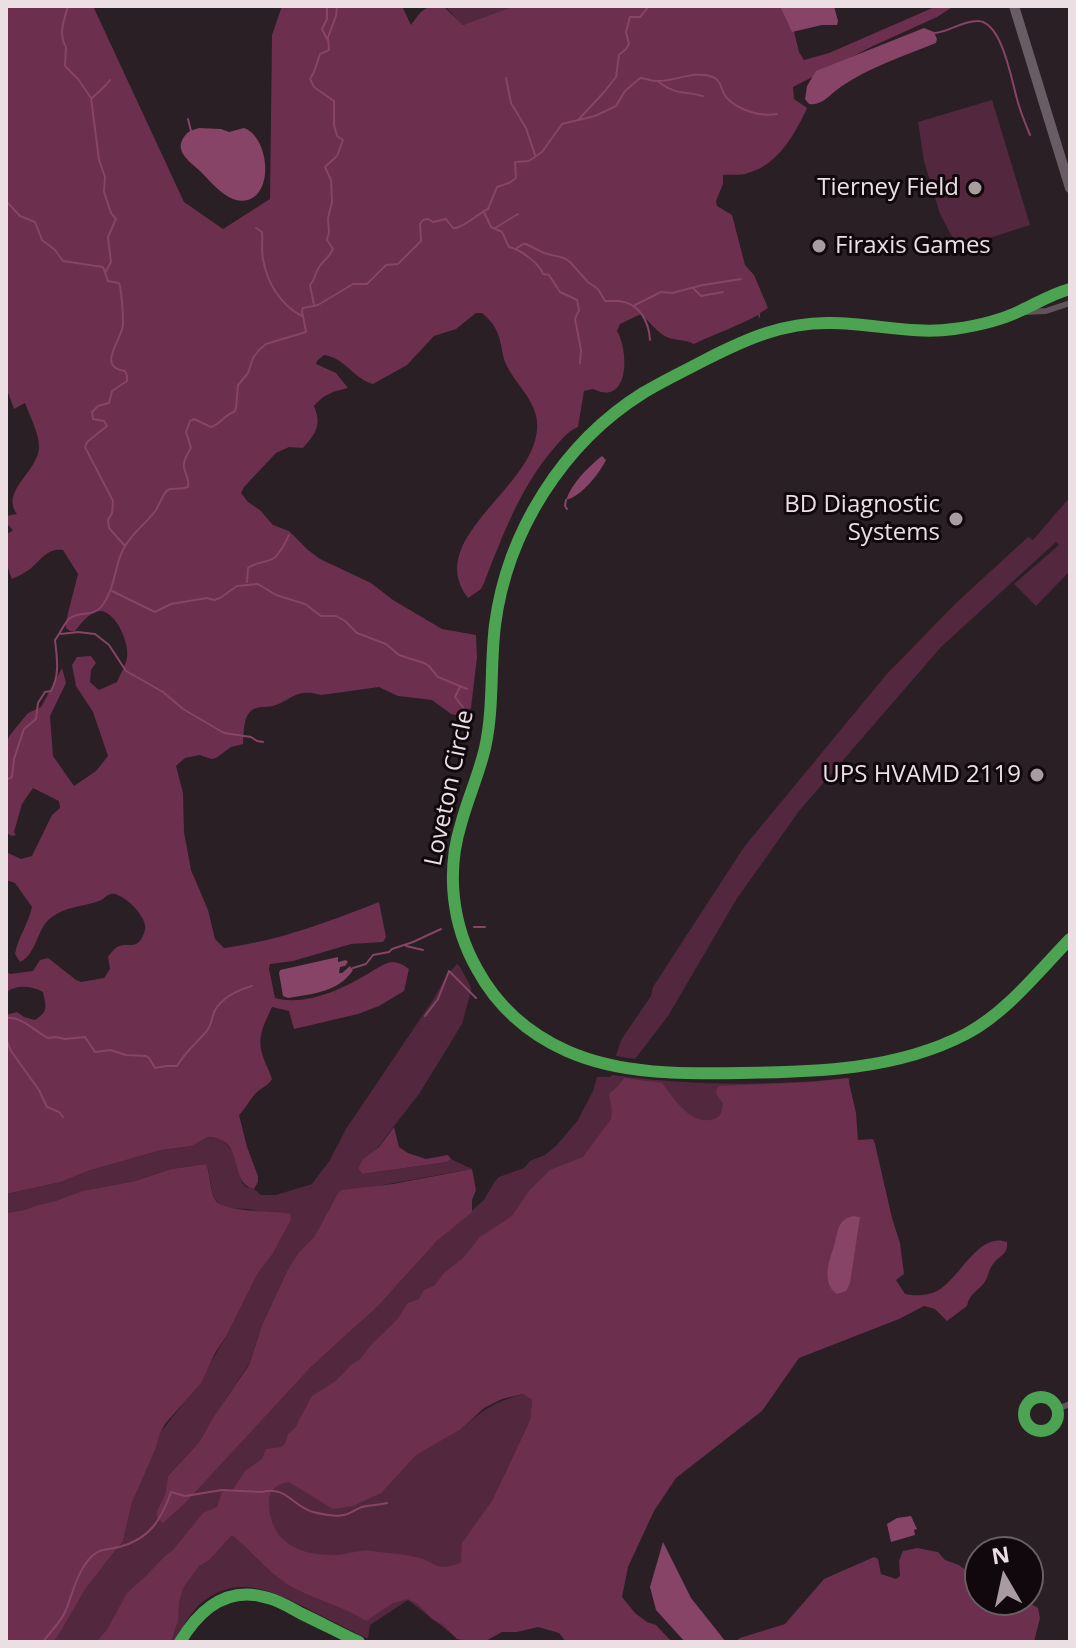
<!DOCTYPE html>
<style>
body{margin:0}
#map{position:relative;width:1076px;height:1648px;overflow:hidden;background:#291f24;font-family:"Open Sans",sans-serif}
canvas{display:block}
.frame{position:absolute;inset:0;border:8px solid #ecdfe4;pointer-events:none}
.north{position:absolute;left:964px;top:1536px;width:80px;height:80px;box-sizing:border-box;background:#10080c;border:2px solid #685e62;border-radius:50%;rotate:351deg;font-size:22px;font-weight:700;line-height:32px;text-align:center;color:#ecdfe4}
.north::after{content:'';display:block;margin:auto;width:28px;height:36px;background:#a89ca1;clip-path:polygon(50% 0,100% 100%,50% 72%,0 100%)}
</style>
<div id="map">
<canvas width="1076" height="1648"></canvas>
<div class="frame"></div>
<div class="north">N</div>
</div>
<script>
const ctx = document.querySelector('canvas').getContext('2d');
ctx.lineJoin = 'round';
function fill(path, color) { ctx.fillStyle = color; ctx.fill(path, 'evenodd'); }
function stroke(path, color, width, dash) { ctx.strokeStyle = color; ctx.lineWidth = width; ctx.lineCap = dash ? 'butt' : 'round'; ctx.setLineDash(dash || []); ctx.stroke(path); }
function label(font, color, halo, rows, align = 'center') {
  ctx.font = font + ' "Open Sans",sans-serif'; ctx.lineWidth = 6; ctx.setLineDash([]); ctx.textBaseline = 'middle'; ctx.strokeStyle = halo; ctx.fillStyle = color; for (const [text, x, y, turn = 0] of rows) {
    ctx.save(); ctx.translate(x, y); ctx.rotate((+turn || 0) * Math.PI / 180); ctx.textAlign = isNaN(turn) ? turn : align; if (halo) ctx.strokeText(text, 0, 0); ctx.fillText(text, 0, 0); ctx.restore();
  }
}
fill(new Path2D(`
 M445 6H519C498 10 482 22 462 25Z
 M992 100 1030 225 958 248 940 214 924 161 918 122Z
 M1070 497V571L1036 606 1014 584 1059 545 1056 542 941 647 799 811 736 900 668 1016 635 1059 616 1056 621 1040 651 996 653 987 744 847 886 675 956 603 1028 537 1033 540Z
 M457 964 460 967 470 985 471 991 462 1024 419 1094 384 1139C377 1152 365 1154 358 1168L362 1174 447 1162 451 1159 472 1169 338 1193 314 1237 299 1252 288 1269 262 1325 249 1364 212 1419 200 1441 168 1476 165 1494 157 1511 199 1487 311 1367 378 1306 437 1241 484 1200 495 1181 499 1177 524 1168 530 1161 545 1155 557 1145 578 1120 593 1091 597 1077H610L612 1075C690 1086 771 1086 850 1078L795 1364 694 1321 411 1396 461 1429C484 1409 494 1402 524 1394L532 1400 530 1420 499 1486 654 1642H590L515 1604 481 1641 462 1642 408 1600 370 1625 368 1639C349 1630 331 1620 312 1611 274 1591 235 1571 198 1606 188 1617 181 1630 173 1642H6L105 1564 123 1541 132 1503 156 1448 160 1433 197 1386 227 1335 258 1273 272 1255 289 1224C278 1220 265 1213 253 1210 241 1207 226 1212 217 1201 209 1192 212 1175 206 1164L171 1169 135 1181 82 1191 55 1201 38 1205 24 1210 6 1213V1194L61 1182 88 1171 161 1150 192 1146 206 1137 222 1139 234 1153 242 1183 246 1187 254 1189 261 1195H276L312 1184 330 1160 346 1129 433 1000 447 975Z`), '#53283e');
fill(new Path2D(`
 M6 6H93L184 202 223 229 270 199 272 35 282 6H402L411 25C422 10 423 6 443 6L463 25 515 6H788L799 52 804 60 829 53 937 6H954L937 17 873 46 793 87 794 99 807 108C795 134 778 165 748 173 741 176 730 174 723 175V184L716 201 717 206 732 215 745 265 754 275 768 308 760 313V319L758 315C738 326 715 334 694 344 686 340 682 341 674 339 661 338 651 323 641 314L620 324 617 331C629 351 630 407 593 389L584 391 578 427C568 431 562 439 555 447 520 487 503 535 484 583L481 589 468 598C421 536 543 485 537 421 534 397 514 383 505 362 504 360 502 351 502 350 499 333 495 324 482 313H476L456 329 434 336 407 365 373 384C354 379 345 358 324 355L317 361 316 364 336 373 348 388C334 391 324 394 314 406 322 425 316 433 303 448L289 447 276 453 244 487 241 493 248 502 260 510 273 525 289 531 308 550 320 559 371 583 393 600 442 629 476 635 477 657 471 708 466 714 460 716 451 714 432 700 398 696 379 687 321 695C295 688 293 700 273 706 265 708 255 705 249 713 243 720 244 735 243 744L231 747 216 758 211 759 200 755 185 758 176 766 183 793 184 832 191 870 208 910 215 939 224 948C278 941 328 922 379 902L386 937 383 942 351 944 293 961 270 964 269 969 275 998C304 1006 338 991 364 976 372 972 383 963 392 962 398 962 404 965 409 969L404 991 379 1006 358 1014 294 1029 289 1011 272 1007C265 1023 257 1035 262 1053 264 1062 269 1069 272 1079 267 1087 262 1087 256 1093 250 1099 246 1108 239 1115L247 1147 258 1176V1182L254 1189C227 1183 247 1137 207 1137L192 1146 161 1150 88 1171 61 1182 6 1194V1015L17 1012 24 1017 35 1020C49 1011 46 1007 43 992 32 986 16 984 6 993V971L10 974 33 971 40 960 48 958 76 980 81 982 104 978 110 969 108 957C110 954 114 949 117 947 129 941 138 953 145 930 148 918 127 897 115 894 108 892 105 899 99 901 83 907 66 906 52 917 36 928 38 953 20 962L15 954C18 937 28 925 32 907L15 883 6 880V852L21 859 32 856 52 815 60 808 59 801 33 788 22 804 14 832 16 835 12 836 6 833V743L10 735 28 713 41 707 62 668 66 683 50 716 53 756 74 786 96 771 108 756 93 712 76 686 72 665 77 657 91 656 96 663 91 670 90 682 99 690 117 682C120 675 125 666 127 658 130 644 116 611 100 611 89 612 81 624 75 631H70L66 628V621L78 574 63 550C47 548 41 560 30 569 25 573 18 576 12 579 5 564 6 548 6 532L9 533 13 530 6 523V516L17 514C0 490 39 472 39 446 39 434 29 414 25 403L14 409 6 387Z
 M624 1078 662 1083C674 1098 691 1127 714 1119 722 1116 722 1111 723 1103L717 1095 716 1090 719 1086 812 1082 848 1078 856 1113 858 1140 873 1139 875 1144 892 1218 900 1243 904 1274 896 1280 905 1294C915 1296 927 1296 937 1291 959 1280 978 1231 1007 1242 1008 1255 1001 1254 994 1263 989 1268 989 1274 986 1280 979 1292 971 1290 967 1306L947 1321 935 1309 924 1306 899 1319 799 1358 762 1411 676 1478 654 1511 628 1567 622 1597 635 1613 647 1622 656 1625 672 1642H566L559 1633 538 1627 517 1632H502L484 1642 457 1639 442 1624 432 1619 418 1604 408 1599 393 1603 366 1621C345 1607 319 1601 296 1589 271 1576 253 1552 232 1535L209 1560 199 1566 183 1588 179 1602 178 1623C173 1628 175 1636 169 1642H96L107 1630 127 1593 147 1575 165 1556 173 1550 203 1513 217 1507 222 1492 227 1490 232 1491 245 1471 262 1459 266 1449 281 1447 285 1444 288 1434 296 1427 298 1422 312 1396 337 1380 351 1365 360 1359 373 1343 396 1321 408 1303 419 1299 424 1290 434 1286 444 1273 463 1258 480 1237 512 1216 529 1191 550 1170 583 1157 611 1119 612 1109 609 1094 619 1085ZM523 1394 532 1400 530 1420 492 1501 462 1543 461 1563C456 1564 449 1567 443 1567 435 1567 428 1560 420 1558 405 1554 387 1553 371 1551 359 1549 348 1555 335 1555 298 1556 268 1541 269 1500 269 1489 279 1483 289 1482L333 1509 353 1506 381 1493 416 1455 461 1429 484 1408 502 1399Z
 M394 1127 399 1147 408 1153 426 1159 448 1155 451 1159 447 1162 362 1174 358 1168 363 1159 379 1147Z
 M206 1164C211 1175 209 1191 216 1201 226 1213 273 1210 290 1214L291 1219 289 1224 272 1255 258 1273 227 1335 215 1353 201 1383 165 1424 160 1433 156 1448 132 1503 123 1541 85 1589 62 1629 53 1642H6V1213L24 1210 38 1205 55 1201 82 1191 135 1181 171 1169Z
 M472 1169 476 1190 472 1200V1212L437 1241 378 1306 311 1367 184 1504 163 1523 157 1518V1511L165 1494 168 1476 200 1441 212 1419 249 1365 262 1325 288 1269 299 1252 314 1237 338 1193 342 1190 393 1184Z
 M917 1548 938 1552 945 1560 959 1565 980 1581V1600H1025L1038 1608 1040 1618 1034 1642H735L740 1638 785 1624 824 1579 874 1557 878 1559 881 1574 896 1579 900 1576 899 1561 903 1551Z`), '#6c2f4e');
fill(new Path2D(`
 M780 6H834L838 21 837 25H822L792 32Z
 M924 28 934 32 937 39 936 43C904 56 870 67 842 86 831 93 823 106 809 104L805 99 807 86 816 71Z
 M199 128 221 129 229 132 244 128C268 136 275 192 248 200 229 205 212 183 201 172 192 163 173 152 184 137 188 131 192 130 199 128Z
 M602 456 606 460C599 474 582 496 566 500 572 483 588 467 602 456Z
 M338 957V962L346 960 348 962 345 966 340 967 339 973H342L350 966 353 970C339 992 312 994 288 998L283 996 279 973 280 970Z
 M853 1216 860 1217 850 1283 846 1291 837 1294C821 1283 829 1261 834 1246 836 1239 837 1228 842 1222 846 1218 847 1218 853 1216Z
 M911 1516 917 1529 914 1530 915 1535 891 1542 887 1524 897 1518Z
 M663 1542 691 1598 726 1642H685L656 1610 650 1587Z`), '#874466');
stroke(new Path2D(`
 M68 6C64 20 58 34 66 47L65 66 78 79 91 98 99 160 105 177 104 192 111 213 116 219 108 237 111 262 106 271
 M327 8V19L322 29 328 41
 M935 33C949 32 962 21 977 21 1002 20 1012 82 1017 99 1020 111 1025 123 1030 135
 M506 78 511 103 526 128 535 155
 M659 82C675 95 684 91 703 96
 M92 98 106 85 110 80
 M188 119 191 131
 M579 119 605 91 616 77 619 55 626 49 629 44 626 32 630 17H640L649 6
 M6 201 20 216 35 222 42 240 55 250 63 261 103 267 108 281 119 283 120 286C122 298 123 312 123 324 123 339 95 367 125 371L127 376V381L112 391 109 403 98 406 92 412 93 419 104 421 107 426 87 442 85 447 113 501 112 513 108 520 109 528 125 546
 M484 212 491 227 502 232 509 247C520 249 540 264 543 274L549 275 560 292 577 300 579 310 575 319 581 350 580 363
 M256 228 262 232C263 241 261 251 263 259 267 282 280 305 302 316
 M495 228 518 214
 M517 248 523 244H526L544 253 564 258 570 262 588 282 598 289 605 301C610 301 614 301 619 301 639 303 649 321 650 340
 M694 289 701 296 723 292
 M314 305 310 285C316 279 314 275 318 269 322 261 329 258 333 249L327 240 329 232 328 218 332 202 331 180 325 167 337 156 343 140 337 136 334 125V101L314 87 310 79 314 72 320 54 329 50 328 37 336 16 337 6
 M635 305 661 292 672 293 703 285 741 279
 M566 500 565 506 567 509
 M247 582 248 568C258 561 266 563 274 558 281 553 285 542 289 535
 M112 591 155 612 171 604 207 598 214 600 220 598 237 586 258 584 276 595 305 604 321 616H336L345 621 357 633 386 644 399 655 424 663 429 666 438 677 467 689
 M61 634 78 632 95 634 109 645 126 671 163 692 183 709 224 733 251 737 257 741 263 742
 M460 687 455 697 471 718
 M6 780 12 777 14 759 24 729 36 719 38 703 45 692 51 691C60 675 57 658 55 640 60 634 63 625 69 619 79 610 93 618 102 606 114 590 114 572 121 554 128 536 146 524 156 510 160 504 163 491 170 489 177 488 180 490 188 487 190 477 183 473 184 464 184 459 188 453 191 448L186 432 190 421 194 419 211 427C221 424 224 415 234 412L236 408 238 385 248 373 253 358 259 350 266 344 306 332 302 311 303 308 318 305 353 284H367L386 265 398 264 421 241 420 224 423 220 428 219 433 222 446 219 453 228H456C468 224 476 215 488 209L497 187 509 183 516 178 515 162 529 161 542 152 562 124 595 116 616 106 625 91 640 78C646 78 652 82 658 81 676 81 695 70 713 77 723 82 720 90 726 97 737 110 761 117 777 114
 M474 927H485
 M406 946 423 950
 M353 968 366 964 373 955 389 952 392 949 413 942 441 929
 M425 1016 438 999 449 971 476 998
 M6 1018C22 1016 34 1031 48 1038L56 1037 65 1039 85 1037 95 1052 110 1050 126 1055 146 1056 149 1058 155 1068 166 1066H177C184 1054 195 1044 205 1033 212 1027 211 1018 215 1010 223 997 238 990 252 986
 M6 1039 11 1051 39 1090 47 1107 59 1112 63 1117
 M43 1642C50 1632 60 1623 65 1612 73 1594 76 1573 91 1557 100 1548 108 1550 119 1547 150 1539 161 1520 171 1492L185 1496 222 1490 262 1492C286 1485 293 1507 313 1512 321 1514 336 1517 344 1515 350 1514 356 1509 362 1507 370 1505 378 1505 387 1503`), '#874466', 2);
stroke(new Path2D(`
 M1070 289C1052 294 1039 302 1022 310 1002 320 976 326 954 329 913 335 872 323 831 323 784 322 746 339 705 360 684 371 663 381 643 393 563 443 507 532 495 625 490 665 494 708 485 748 479 774 468 798 461 824 446 872 452 925 477 969 497 1006 529 1034 567 1051 621 1075 684 1074 741 1073 817 1072 897 1070 966 1034 1007 1012 1038 972 1070 939
 M1023 312 1046 311 1070 303
 M1024 1414a17 17 0 1 1 34 0a17 17 0 1 1-34 0Z
 M1057 1409 1070 1404
 M180 1642C199 1610 227 1585 268 1598 280 1601 291 1608 302 1614 321 1623 340 1633 359 1642`), '#5f5459', 6);
stroke(new Path2D(`
 M1014 6 1070 188`), '#6a5c64', 10);
stroke(new Path2D(`
 M1070 289C1052 294 1039 302 1022 310 1002 320 976 326 954 329 913 335 872 323 831 323 784 322 746 339 705 360 684 371 663 381 643 393 563 443 507 532 495 625 490 665 494 708 485 748 479 774 468 798 461 824 446 872 452 925 477 969 497 1006 529 1034 567 1051 621 1075 684 1074 741 1073 817 1072 897 1070 966 1034 1007 1012 1038 972 1070 939
 M1024 1414a17 17 0 1 1 34 0a17 17 0 1 1-34 0Z
 M180 1642C199 1610 227 1585 268 1598 280 1601 291 1608 302 1614 321 1623 340 1633 359 1642`), '#4ca352', 12);
for (const [x, y, r, color] of [
 [975,188,8,"#a89ca1"],
 [819,246,8,"#a89ca1"],
 [956,519,8,"#a89ca1"],
 [1037,775,8,"#a89ca1"]
]) { const dot = new Path2D(); dot.arc(x, y, r, 0, 2 * Math.PI); ctx.fillStyle = color; ctx.fill(dot); stroke(dot, '#10080c', 3); }
label('24px', '#ecdfe4', '#10080c', [
 ["Tierney Field",959,188],
 ["Firaxis Games",835,246,"left"],
 ["BD Diagnostic",940,505],
 ["Systems",940,533],
 ["UPS HVAMD 2119",1021,775]
], 'right');
label('24px', '#ecdfe4', '#10080c', [
 ["Loveton Circle",450,788,-78]
]);
</script>
